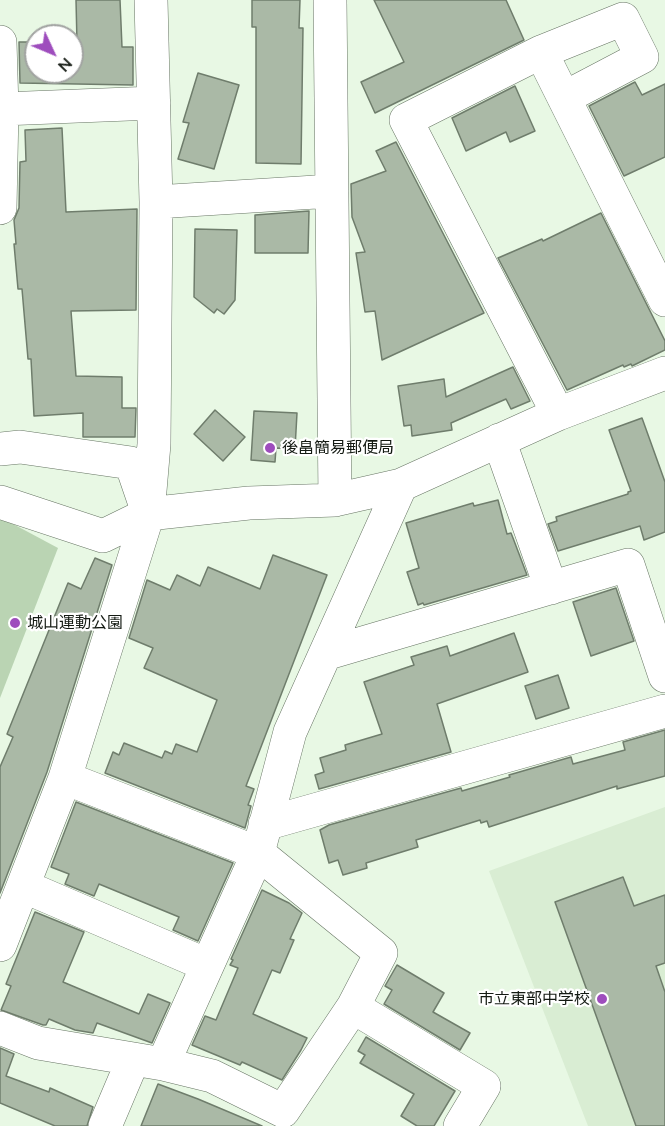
<!DOCTYPE html>
<meta charset="utf-8">
<style>
body{margin:0}
#map{position:relative;width:665px;height:1126px;overflow:hidden;background:#e8f8e4;font-family:Mulish,sans-serif}
canvas{display:block}
.north{position:absolute;left:24px;top:24px;width:60px;height:60px;box-sizing:border-box;background:#fff;border:2px solid #a1a3a1;border-radius:50%;rotate:134deg;font-size:16px;font-weight:700;line-height:24px;text-align:center;color:#141a13}
.north::after{content:'';display:block;margin:auto;width:21px;height:27px;background:#9e4dbd;clip-path:polygon(50% 0,100% 100%,50% 72%,0 100%)}
</style>
<div id="map">
<canvas width="665" height="1126"></canvas>
<div class="north">N</div>
</div>
<script>
const ctx = document.querySelector('canvas').getContext('2d');
ctx.lineJoin = 'round';
function fill(path, color) { ctx.fillStyle = color; ctx.fill(path, 'evenodd'); }
function stroke(path, color, width, dash) { ctx.strokeStyle = color; ctx.lineWidth = width; ctx.lineCap = dash ? 'butt' : 'round'; ctx.setLineDash(dash || []); ctx.stroke(path); }
function label(font, color, halo, rows, align = 'center') {
  ctx.font = font + ' Mulish,"Noto Sans JP",sans-serif'; ctx.lineWidth = 4.5; ctx.setLineDash([]); ctx.textBaseline = 'middle'; ctx.strokeStyle = halo; ctx.fillStyle = color; for (const [text, x, y, turn = 0] of rows) {
    ctx.save(); ctx.translate(x, y); ctx.rotate((+turn || 0) * Math.PI / 180); ctx.textAlign = isNaN(turn) ? turn : align; if (halo) ctx.strokeText(text, 0, 0); ctx.fillText(text, 0, 0); ctx.restore();
  }
}
fill(new Path2D(`
 M665 807V1126H588L489 871Z`), '#d9edd3');
fill(new Path2D(`
 M0 517 58 548 0 698Z`), '#bad4b3');
const building = new Path2D(`
 M76 0H120L122 47H133V85L20 83 19 42H36V72H72V43H77Z
 M252 0H300L299 28H303L301 164 256 163V27H252Z
 M374 0H506L524 40 375 113 361 82 404 62Z
 M198 73 239 85 214 169 178 159 189 123 183 122Z
 M635 82 642 95 665 84V157L624 176 589 106Z
 M515 86 535 131 510 142 506 132 466 151 452 118Z
 M62 128 66 212 137 209 136 310 71 311 76 376 122 377V408H136L135 437H83V413L34 416 31 359H28L22 289H18L14 244H16L14 220 19 208 20 162 26 161 25 130Z
 M396 142 484 313 382 360 375 311 365 312 356 253 365 252 352 217 351 184 386 171 376 151Z
 M309 211 308 253H255V215Z
 M601 213 665 341V350L632 366 631 364 624 367 623 365 567 390 498 258 542 239 543 241Z
 M195 229 237 230 235 300 224 314 217 309 214 313 194 297Z
 M513 367 530 401 511 409 506 399 451 423 452 430 412 436 411 425 404 426 398 386 444 379 446 397Z
 M215 410 245 437 223 461 194 434Z
 M254 411 297 413 295 449 276 448 275 462 251 460Z
 M642 418 665 482V532L644 540 640 526 558 551 548 524 557 521 556 517 628 494V492L631 491 609 430Z
 M498 500 507 534 511 533 513 538 527 575 424 605 423 603 418 605 407 572 419 568 406 523 473 503 474 506Z
 M273 555 327 575 246 786 254 789 248 805 251 806 245 828 105 773 113 752 119 755 124 743 162 758 165 751 172 754 176 744 197 752 217 700 144 668 153 648 129 638 147 580 170 590 177 575 200 586 208 567 260 589Z
 M95 558 112 565 47 772 0 893V767L13 737 7 734 68 583 81 589Z
 M616 588 634 641 591 656 573 602Z
 M514 633 528 672 437 704 451 752 319 789 315 775 324 772 320 758 346 750 345 745 382 734 364 682 414 665 411 657 447 646 450 656Z
 M558 675 569 708 536 719 525 686Z
 M665 730V776L617 789V786L489 827 487 821 481 823 480 820 416 840 418 847 366 863 367 868 343 875 338 860 329 863 320 830 329 825 461 788 462 791 510 777 509 775 571 757 573 764 625 750 623 742Z
 M76 802 233 863 198 941 173 930 179 917 99 884 94 896 65 884 69 874 51 867Z
 M623 877 634 906 665 895V963L656 966 665 992V1126H636L555 902Z
 M262 890 289 903 302 913 290 939 294 940 280 973 272 970 253 1014 307 1038 301 1050 282 1080 242 1062 240 1065 192 1045 205 1016 216 1020 238 968 230 965 233 960 231 959Z
 M35 912 84 932 63 982 139 1014 148 994 170 1003 152 1043 97 1023 93 1033 75 1030 49 1019 46 1025H43L1 1010 11 986 6 984Z
 M397 965 444 993 433 1012 470 1033 460 1050 384 1004 392 990 385 986Z
 M366 1037 455 1091 434 1126H417L401 1116 414 1094 360 1063 365 1055 358 1051Z
 M0 1048 14 1054 6 1076 49 1092 50 1088 93 1107 87 1126H55L0 1103Z
 M158 1084 198 1099 262 1126H141Z`);
fill(building, '#aab9a6');
stroke(building, '#6f7d6c', 1.5);
const minor = new Path2D(`
 M330 0 335 500
 M0 42 2 109 154 103
 M541 52 623 19 642 57 564 98
 M156 202 332 191
 M0 208 2 109
 M558 414 406 120 541 52 665 300
 M499 440 551 588
 M0 449 20 447 131 463 145 504
 M0 502 103 536 148 514 249 503 335 500 401 485 558 414 665 373
 M325 654 628 565 665 676
 M265 824 665 711
 M23 886 207 965
 M0 945 65 778 148 514 154 444 156 202 151 0
 M353 1007 484 1086 460 1126
 M0 1028 38 1043 163 1064 212 1076 283 1111 353 1007 381 953 258 853 65 778
 M163 1064 258 853 290 732 401 485
 M105 1126 133 1060`);
stroke(minor, '#677564', 34);
stroke(minor, '#fff', 33);
for (const [x, y, r, color] of [
 [270,448,6,"#9e4dbd"],
 [15,623,6,"#9e4dbd"],
 [602,999,6,"#9e4dbd"]
]) { const dot = new Path2D(); dot.arc(x, y, r, 0, 2 * Math.PI); ctx.fillStyle = color; ctx.fill(dot); stroke(dot, '#fff', 2); }
label('16px', '#141a13', '#fff', [
 ["後畠簡易郵便局",282,448],
 ["城山運動公園",27,623],
 ["市立東部中学校",590,999,"right"]
], 'left');
</script>
